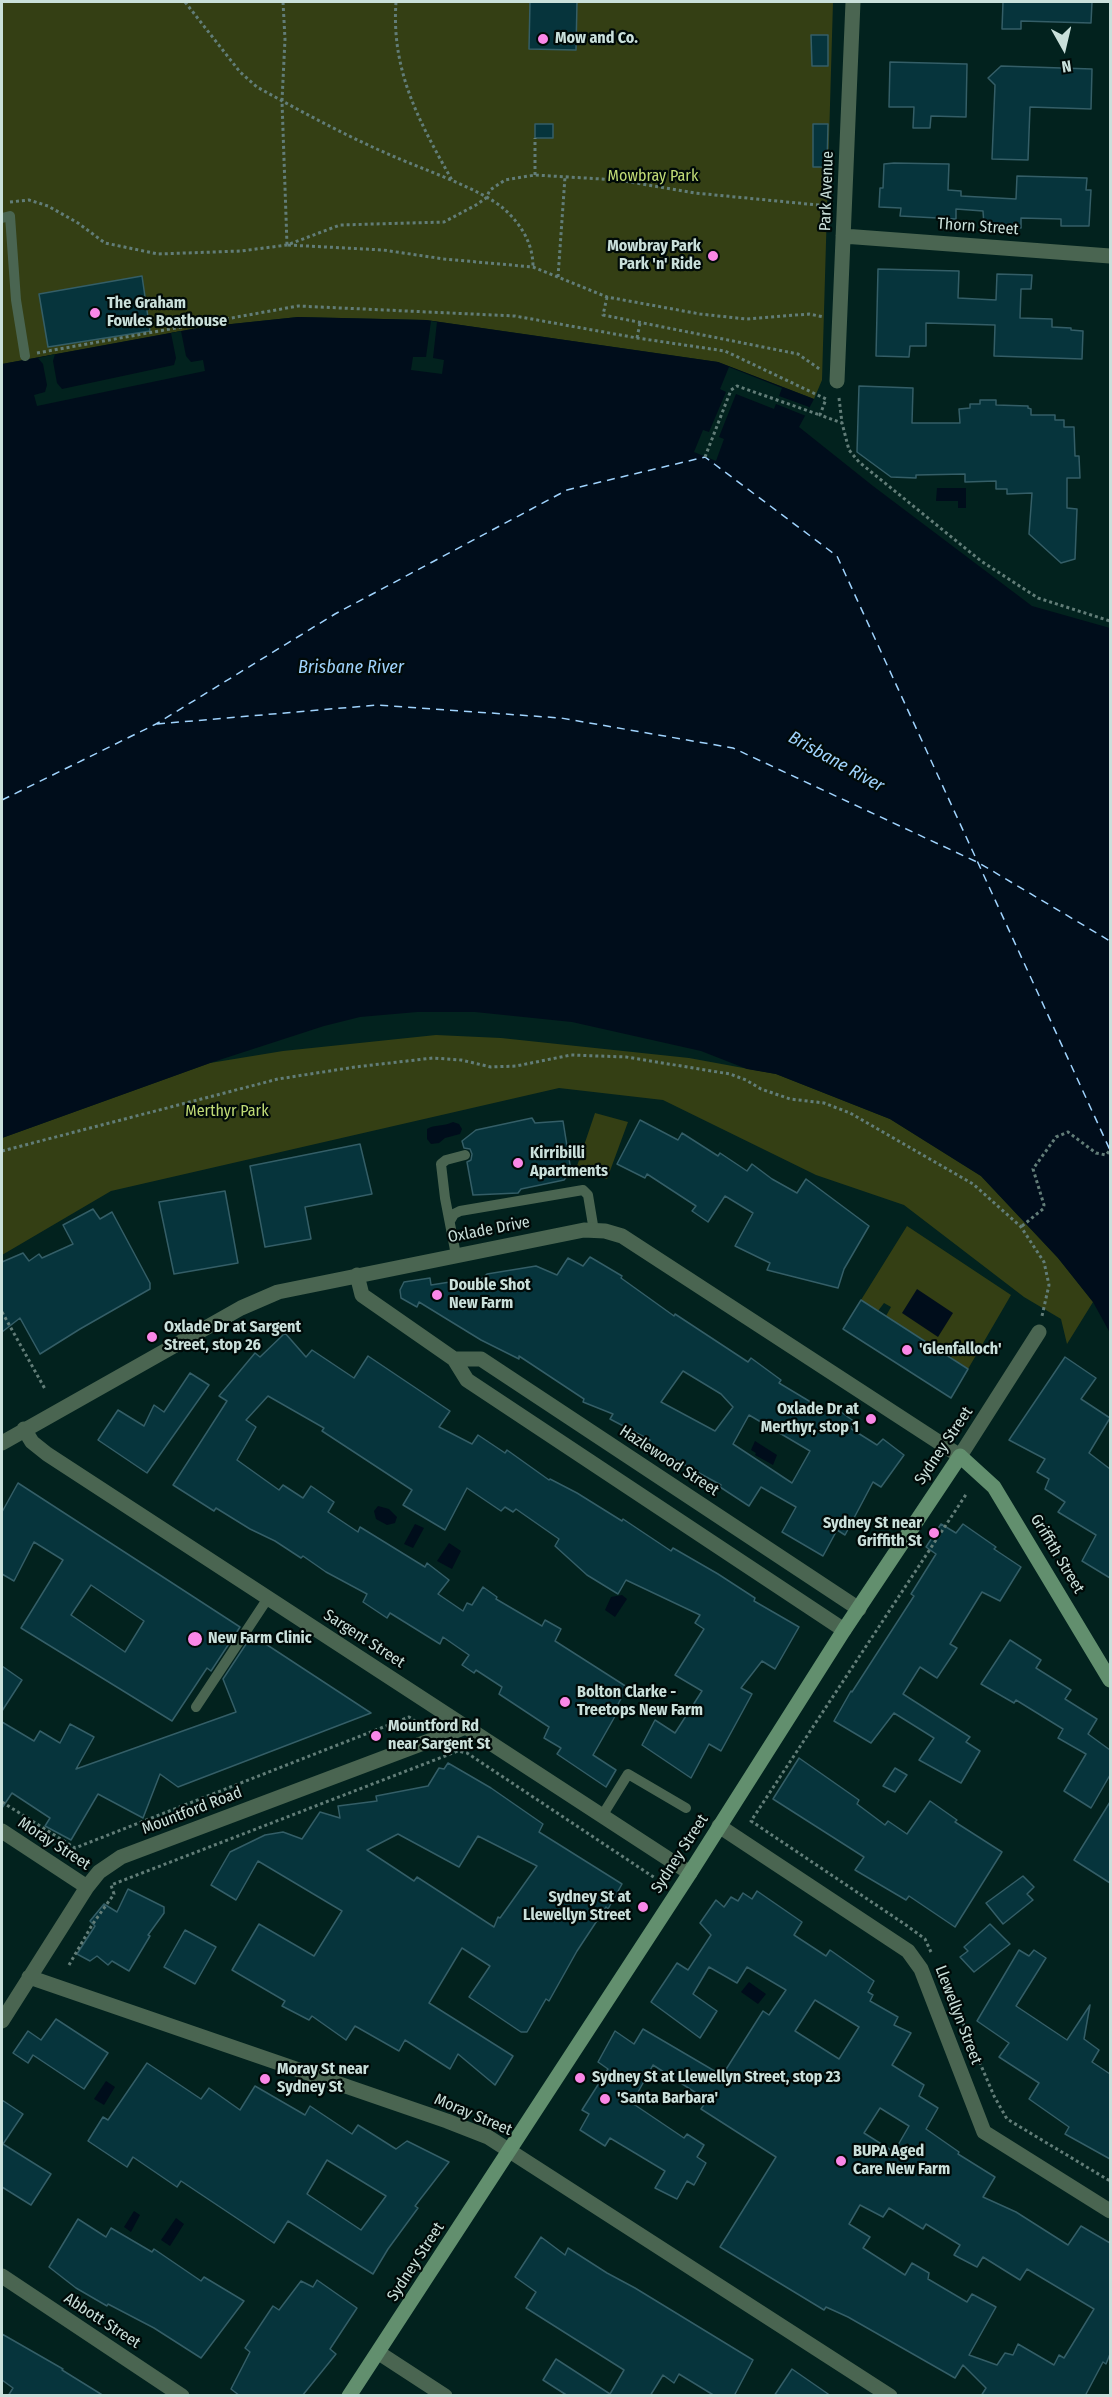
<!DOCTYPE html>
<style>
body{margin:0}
#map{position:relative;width:1112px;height:2397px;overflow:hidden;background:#02221e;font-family:"Fira Sans Condensed",sans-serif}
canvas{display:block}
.frame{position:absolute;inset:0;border:3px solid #cae0db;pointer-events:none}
.north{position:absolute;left:1034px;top:18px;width:60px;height:60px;-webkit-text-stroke:4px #000a08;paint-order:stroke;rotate:172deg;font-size:16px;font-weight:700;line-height:24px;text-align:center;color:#cae0db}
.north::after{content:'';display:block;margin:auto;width:21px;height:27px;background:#cae0db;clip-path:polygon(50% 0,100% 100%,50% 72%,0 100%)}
</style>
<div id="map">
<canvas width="1112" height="2397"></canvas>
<div class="frame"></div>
<div class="north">N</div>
</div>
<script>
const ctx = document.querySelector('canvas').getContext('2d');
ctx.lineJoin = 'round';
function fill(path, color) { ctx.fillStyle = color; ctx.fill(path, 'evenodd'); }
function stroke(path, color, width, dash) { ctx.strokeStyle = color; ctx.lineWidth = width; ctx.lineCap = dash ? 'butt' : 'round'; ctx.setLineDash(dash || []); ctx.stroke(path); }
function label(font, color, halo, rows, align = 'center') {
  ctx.font = font + ' "Fira Sans Condensed",sans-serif'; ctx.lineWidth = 4.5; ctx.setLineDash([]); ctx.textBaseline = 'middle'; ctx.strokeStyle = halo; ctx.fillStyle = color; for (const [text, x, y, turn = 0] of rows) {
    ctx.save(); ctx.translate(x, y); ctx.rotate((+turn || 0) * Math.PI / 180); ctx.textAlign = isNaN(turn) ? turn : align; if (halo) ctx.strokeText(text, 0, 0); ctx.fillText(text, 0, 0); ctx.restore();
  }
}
fill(new Path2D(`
 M2 2H833L822 380 814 399 718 362 426 320 298 317 203 327 2 364Z
 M436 1035 501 1038 689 1058 776 1074 890 1119 981 1176 1058 1258 1093 1302 1067 1344 1061 1319 1024 1297 904 1205 816 1175 663 1100 559 1088 111 1191 2 1255V1138L210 1063 283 1051Z
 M595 1113 628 1122 607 1179 576 1169Z
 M907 1226 1011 1295 968 1369 960 1363 958 1366 949 1360 957 1348 949 1343 942 1352 886 1316 891 1307 884 1303 878 1311 861 1300Z`), '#343f14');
fill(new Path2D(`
 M298 317 426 320 718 362 814 399 799 427 873 486 1032 606 1110 628V1333L1093 1302 1058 1258 981 1176 890 1119 776 1074 747 1069 701 1051 572 1022 475 1012H417L360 1017 324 1026 210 1063 2 1138V364L203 327Z
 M937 488H966V508H958V501H936Z
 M453 1122 459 1124 462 1129 460 1134 445 1138 439 1143 431 1144 427 1139V1129C435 1124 443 1127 453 1122Z
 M917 1289 953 1313 938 1337 902 1313Z
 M755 1441 777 1455 773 1465 755 1455 756 1453 751 1450Z
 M378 1506 389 1509 397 1517 395 1523 387 1525 376 1519 374 1511Z
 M415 1524 424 1528 413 1548 404 1544Z
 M449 1543 461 1551 452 1569 437 1561Z
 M622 1595 627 1599 615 1617 605 1610 611 1597Z
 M749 1982 766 1994 758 2004 741 1992Z
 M106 2081 115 2087 104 2105 94 2099Z
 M134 2211 140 2215 131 2232 124 2227Z
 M176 2218 184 2224 170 2246 161 2240Z`), '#000d1b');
fill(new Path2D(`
 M431 321 437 322 433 358 444 360 442 374 411 370 413 357H426Z
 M181 331 186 356 191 362 203 360 205 371 37 406 34 395 45 392 47 385 43 364 38 358 55 354 53 361 57 383 62 389 174 365 176 358 171 333Z
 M729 367 782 388 779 396 809 407 806 416 776 404 774 409 736 394 719 437 724 439 716 461 694 452 703 430 709 432 726 392 720 389Z`), '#02221e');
stroke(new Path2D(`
 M157 724 377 705 561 718 733 748 979 863 1110 941
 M2 800 156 724 335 614 567 490 705 457 837 556 1110 1150`), '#9fd3fd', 1.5, [8, 6]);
const building = new Path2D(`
 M530 2H577L576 50 529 49Z
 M1003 2H1092L1091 23 1021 21V29H1002Z
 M811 35H828V66H812Z
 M890 62 967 64 966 117 931 116 930 128H913L914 107H889Z
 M1001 66 1092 69 1091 109 1030 107 1028 160 992 159 995 85 988 78Z
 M535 124H553V138H535Z
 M813 124H828L827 167H813Z
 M894 163 949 164 948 190 961 191V196L1016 199 1017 176 1087 178 1086 190H1091L1089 226H1061V219L1021 218V228L984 225 983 211 956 209V219L900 216 901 208 879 207 880 188H883L884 164Z
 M878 269 959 271 958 298 996 300 997 274 1032 275 1031 289H1021L1020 318 1052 319V327L1071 328V330L1083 331 1082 359 994 356 995 325 926 323V346H910L909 357 876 356Z
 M142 276 150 331 48 347 39 294Z
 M859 386 913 388 912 423H960L959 409 970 408V404H980V400H996V405L1028 406V408L1031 409V415H1055V420H1064V427H1074L1075 456H1079L1080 478H1067V508L1077 509 1075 559 1061 563 1029 534 1032 493 1007 494V489H996V481L965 482V474L916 475V478L891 477 857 452Z
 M532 1118 535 1123 563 1121 571 1171 564 1180 521 1189 518 1193 473 1195 467 1162 471 1160 472 1154 470 1149 464 1148 462 1141 476 1130Z
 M640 1120 678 1140 682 1133 718 1156 720 1153 747 1171 752 1164 772 1179 797 1193 806 1179 869 1226 844 1269 838 1288 767 1270 770 1263 735 1246 753 1213 725 1196 708 1222 692 1211 696 1206 647 1174 645 1178 617 1164Z
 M360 1144 372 1194 305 1207 311 1239 265 1247 250 1166Z
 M225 1191 238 1263 174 1274 159 1202Z
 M93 1209 100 1219 112 1212 150 1283V1289L80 1329 40 1354 20 1318 2 1332V1262L23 1253 29 1261 39 1254 42 1258 73 1244 63 1225Z
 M590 1257 622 1276 621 1278 674 1316 675 1314 748 1362 751 1358 781 1380 779 1383 829 1413 834 1407 855 1422 850 1428 877 1445 883 1439 904 1455 881 1487 873 1482 845 1535 837 1530 823 1556 782 1532 796 1507 761 1487 749 1506 720 1487 721 1485 648 1445 650 1440 610 1419 613 1414 583 1402 584 1399 519 1356V1359L481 1340 419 1302 417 1307 401 1298 400 1290 404 1282 430 1278 431 1285 450 1282V1287L469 1284 470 1290 487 1274 536 1266 557 1275 568 1258 583 1266ZM683 1371 721 1394 733 1407 715 1431 661 1402ZM749 1415 810 1451 792 1483 733 1444Z
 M861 1300 968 1369 951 1398 843 1329Z
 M285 1333 306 1357 312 1350 354 1378 368 1356 450 1411 439 1427 472 1444 478 1435 505 1453 507 1450 549 1480 550 1479 577 1493 622 1521 623 1519 671 1551 673 1548 718 1574 755 1598 754 1601 799 1627 775 1669 762 1661 741 1688 752 1694 721 1751 709 1744 691 1778 642 1745 655 1720 675 1733 702 1691 675 1675 704 1629 695 1623 700 1615 626 1580 618 1594 587 1575 555 1546 559 1539 516 1509 513 1512 505 1507 501 1511 467 1488 445 1530 403 1505 412 1490 322 1431 324 1428 268 1396 246 1420 256 1427 237 1460 279 1490 283 1485 303 1498 311 1486 334 1502 328 1512 358 1532 360 1527 425 1567 427 1563 449 1580 438 1594 463 1611 467 1603 472 1605 483 1587 497 1597 496 1599 542 1626 545 1620 561 1629 555 1641 627 1687 615 1710 618 1711 593 1755 616 1770 606 1787 557 1754 561 1748 544 1738 549 1727 499 1694 502 1687 476 1670 474 1673 462 1665 469 1655 443 1637 440 1644 390 1613 387 1618 363 1602 367 1594 326 1572 303 1556 301 1558 275 1541 250 1529 216 1508 214 1511 173 1485 227 1401 219 1396 255 1353 260 1357Z
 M1065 1357 1096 1378 1081 1399 1110 1418 1089 1453 1110 1469V1578L1082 1561 1096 1535 1058 1512 1065 1502 1045 1489 1049 1479 1037 1472 1045 1459 1009 1440Z
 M190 1373 209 1385 147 1473 98 1440 118 1410 144 1426 154 1405 164 1412Z
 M18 1483 240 1627 211 1671 207 1668 172 1721 21 1628 63 1560 34 1542 14 1581 2 1574V1512ZM91 1585 144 1621 125 1652 71 1615Z
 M941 1524 956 1533 963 1524 996 1547 994 1549 1021 1567 1000 1601 982 1592 950 1644 957 1648 937 1678 920 1667 903 1694 970 1737 966 1742 980 1751 961 1783 919 1760 934 1738 894 1713 871 1743 834 1721 851 1691 852 1692 914 1596 911 1594 936 1554 926 1547Z
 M252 1635 371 1713 178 1787 160 1774 143 1818 98 1794 71 1840 45 1826 50 1818 12 1793 2 1808V1722L34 1741 40 1731 60 1743 70 1724 94 1737 76 1769 236 1712 223 1679Z
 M1010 1640 1041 1660 1036 1668 1071 1690 1065 1699 1097 1719 1088 1734 1110 1750V1775L1091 1808 1064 1791 1086 1754 1058 1738 1063 1729 1016 1700 1014 1703 981 1684Z
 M2 1666 22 1680 2 1711Z
 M799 1758 859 1800 857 1804 885 1825 888 1821 907 1834 930 1801 957 1820 955 1822 1002 1852 955 1927 909 1896 906 1900 855 1870 864 1857 773 1799Z
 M448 1763 491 1788 543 1824 539 1832 622 1884 608 1909 606 1907 577 1951 549 2001 546 1999 527 2032H521L469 1997 490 1966 462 1948 429 2003 513 2056 495 2085 458 2054 450 2069 405 2040 399 2051 355 2026 346 2040 312 2016 309 2020 282 2006 285 2001 232 1970 259 1924 314 1956 342 1911 258 1861 236 1900 211 1885 230 1852 265 1835 283 1832 302 1839 320 1812 340 1818 338 1806 377 1801 376 1796 428 1786 439 1768 444 1769ZM398 1834 459 1867 478 1836 537 1866 500 1918 498 1917 494 1927 417 1877 414 1881 367 1850Z
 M895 1768 907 1775 895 1792 883 1786Z
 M1110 1802V1883L1074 1860Z
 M1023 1876 1034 1887 1027 1894 1033 1900 1003 1924 986 1903Z
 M128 1889 164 1907V1913L148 1935 150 1936 129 1971 112 1961 108 1965 97 1956 90 1961 77 1954 95 1926 90 1921 104 1904 117 1912Z
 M757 1891 802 1922 794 1935 826 1956 830 1950 874 1981 868 1992 873 1995 870 2001 898 2017 894 2025 911 2033 892 2065 924 2085 919 2096 938 2108 926 2129 959 2152 958 2154 995 2177 983 2197 1016 2212 1068 2245 1081 2226 1110 2243V2354L1106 2364 1103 2362 1085 2396H981L986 2388 963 2365 955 2378 848 2317 826 2307 824 2310 720 2247 776 2157 701 2109 707 2100 653 2065 632 2103 684 2138 687 2134 704 2145 697 2157 706 2163 694 2185 687 2181 677 2199 655 2188 665 2171 610 2138 605 2146 580 2130 589 2114 582 2110 608 2069 598 2062 615 2031 634 2044 643 2029 718 2073 721 2069 725 2071 763 2011 769 2015 786 1990 747 1967 737 1983 709 1967 693 1994 717 2011 700 2038 651 2002 677 1963 688 1970 711 1935 700 1923 716 1900 724 1907 731 1897 738 1901 743 1893 752 1899ZM815 2000 859 2027 839 2059 795 2031ZM880 2108 909 2126 894 2152 864 2133ZM860 2205 883 2217 889 2208 923 2229 926 2224 960 2245 954 2255 977 2267 983 2257 1020 2280 1027 2269 1094 2309 1064 2358 1059 2355 1054 2365 1018 2344 1013 2355 1005 2353 997 2365 969 2355 996 2307 972 2294 967 2302 928 2279 929 2273 912 2263 905 2275 863 2248 870 2237 849 2224Z
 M990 1924 1010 1944 974 1972 960 1957 968 1951 964 1947Z
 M185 1930 216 1947 195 1984 164 1967Z
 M1019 1950 1029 1956 1034 1950 1046 1958 1016 2006 1067 2040 1090 2005 1084 2039 1099 2050 1092 2062 1110 2074V2159L1065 2134 1069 2127 1029 2099 1039 2083 999 2057 1009 2043 977 2021Z
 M56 2019 108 2053 84 2089 33 2055 28 2063 13 2053 28 2031 41 2040Z
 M147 2063 201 2099 209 2088 240 2110 255 2086 305 2115 310 2106 352 2134 358 2125 396 2149 407 2141 449 2162 415 2206 418 2208 388 2249 373 2274 288 2221 274 2243 181 2181 177 2187 133 2157 127 2167 88 2141 103 2117 108 2120ZM327 2160 386 2196 361 2230 307 2194Z
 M2 2100 23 2114 3 2144 51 2174 31 2205 2 2187Z
 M78 2219 106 2237 111 2228 152 2252 154 2249 201 2281 204 2277 244 2301 201 2358 154 2328 108 2304 107 2306 76 2288 49 2267Z
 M541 2237 565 2255 568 2248 607 2273 635 2288 753 2360 734 2396H715L679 2374 674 2383 663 2375 650 2396H568L543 2380 556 2359 610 2394 624 2370 526 2308 536 2292 515 2277Z
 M317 2280 357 2308 330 2349 336 2354 302 2396H240L231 2389 250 2352 245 2348 273 2306 279 2310 301 2281 313 2287Z
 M2 2334 63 2369 62 2370 104 2396H8L13 2388 2 2380Z
 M792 2369 831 2396H774Z`);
fill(building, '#06343c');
stroke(building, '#345e67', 1.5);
stroke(new Path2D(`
 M185 2 240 72 257 87C302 112 348 137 395 157 425 170 480 189 503 208 521 224 533 243 533 267
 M283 2 285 39 282 101 287 245
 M396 2C391 72 420 123 453 182
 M535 175V138
 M10 202 29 200 48 206 78 223 105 243 158 254 241 251 287 245 340 225 444 222 476 205 486 198 490 190 505 180 535 175 618 180 695 193 828 206
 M288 245 383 250 444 259 533 267 607 297 700 314 746 319 809 314 824 317
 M558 277 565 177
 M607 297 603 315 798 354 821 370
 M637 338 640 323
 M37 353 298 306 515 316 637 338 725 351 826 399 820 415 842 423 849 450 859 462 981 561 1038 598 1110 621
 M839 398 842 423
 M705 457 731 390 737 386 820 415
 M2 1151 278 1079 355 1067 433 1058 461 1060 491 1067 516 1066 571 1055 626 1057 730 1074 746 1080 761 1089 790 1099 824 1103 850 1113 973 1184 1021 1227 1044 1262 1049 1285 1042 1316
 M1022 1226 1043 1209 1044 1205 1033 1169 1056 1137 1068 1132 1096 1153 1106 1155 1110 1150
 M2 1312 45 1389
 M2 1802 75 1848 409 1717 415 1721
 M931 1952 925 1939 906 1925 751 1821 967 1493
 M69 1965 92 1925 114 1894 111 1885 458 1751 467 1753 655 1878
 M949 1990 994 2096 1007 2119 1110 2181`), '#627d78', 3, [3, 3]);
stroke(new Path2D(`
 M2 218 10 216 16 300 25 356
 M450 1221 454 1214 460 1211 583 1190 588 1195 594 1231
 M456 1255 445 1198 441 1164 446 1160 465 1155
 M196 1707 268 1598
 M602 1816 628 1774 686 1808`), '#4a6551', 10);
stroke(new Path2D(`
 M843 236 1110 256
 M837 381 853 2
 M357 1275 362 1295 454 1359 467 1380 844 1630
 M454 1359H481L859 1609
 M24 1429 32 1442 47 1454 690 1873
 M2 1443 241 1308 278 1292 584 1230 605 1231 622 1236 960 1456 1039 1332
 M719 1826 908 1951 921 1969 984 2132 1110 2211
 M2 1831 87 1887
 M29 1977 447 2121 488 2137 890 2396
 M2 2021 87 1887 99 1872 121 1857 466 1727
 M2 2276 182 2396
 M379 2353 445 2396`), '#4a6551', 15);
stroke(new Path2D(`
 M349 2396 690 1873 844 1630 960 1456 994 1487 1110 1680`), '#628f6e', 15);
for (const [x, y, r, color] of [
 [543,39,6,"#fa87e7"],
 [713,256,6,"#fa87e7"],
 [95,313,6,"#fa87e7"],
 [518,1163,6,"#fa87e7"],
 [437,1295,6,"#fa87e7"],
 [152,1337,6,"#fa87e7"],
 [907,1350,6,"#fa87e7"],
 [871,1419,6,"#fa87e7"],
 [934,1533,6,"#fa87e7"],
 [195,1639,8,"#fa87e7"],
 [565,1702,6,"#fa87e7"],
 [376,1736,6,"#fa87e7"],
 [643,1907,6,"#fa87e7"],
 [580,2078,6,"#fa87e7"],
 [265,2079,6,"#fa87e7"],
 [605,2099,6,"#fa87e7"],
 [841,2161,6,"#fa87e7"]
]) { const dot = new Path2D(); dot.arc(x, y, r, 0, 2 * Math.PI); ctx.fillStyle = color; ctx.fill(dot); stroke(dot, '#000a08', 2); }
label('bold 16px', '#cae0db', '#000a08', [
 ["Mow and Co.",555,39],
 ["Mowbray Park",701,247,"right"],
 ["Park 'n' Ride",701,265,"right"],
 ["The Graham",107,304],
 ["Fowles Boathouse",107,322],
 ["Kirribilli",530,1154],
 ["Apartments",530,1172],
 ["Double Shot",449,1286],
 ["New Farm",449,1304],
 ["Oxlade Dr at Sargent",164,1328],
 ["Street, stop 26",164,1346],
 ["'Glenfalloch'",919,1350],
 ["Oxlade Dr at",859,1410,"right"],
 ["Merthyr, stop 1",859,1428,"right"],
 ["Sydney St near",922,1524,"right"],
 ["Griffith St",922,1542,"right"],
 ["New Farm Clinic",208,1639],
 ["Bolton Clarke -",577,1693],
 ["Treetops New Farm",577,1711],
 ["Mountford Rd",388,1727],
 ["near Sargent St",388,1745],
 ["Sydney St at",631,1898,"right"],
 ["Llewellyn Street",631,1916,"right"],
 ["Moray St near",277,2070],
 ["Sydney St",277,2088],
 ["Sydney St at Llewellyn Street, stop 23",592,2078],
 ["'Santa Barbara'",617,2099],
 ["BUPA Aged",853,2152],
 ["Care New Farm",853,2170]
], 'left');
label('16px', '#c0db76', '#000a08', [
 ["Mowbray Park",653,177],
 ["Merthyr Park",227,1112]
]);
label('16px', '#cae0db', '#000a08', [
 ["Park Avenue",827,191,-88],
 ["Thorn Street",978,227,4],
 ["Oxlade Drive",489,1230,-11],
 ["Sydney Street",944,1446,-56],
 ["Hazlewood Street",669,1461,33],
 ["Griffith Street",1057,1554,59],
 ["Sargent Street",364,1639,33],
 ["Mountford Road",192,1811,-21],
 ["Moray Street",54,1844,33],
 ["Sydney Street",680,1854,-57],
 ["Llewellyn Street",958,2015,69],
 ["Moray Street",473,2115,23],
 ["Sydney Street",416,2262,-57],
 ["Abbott Street",102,2321,33]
]);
label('italic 18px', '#9fd3fd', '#000a08', [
 ["Brisbane River",351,668],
 ["Brisbane River",836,762,29]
]);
</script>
